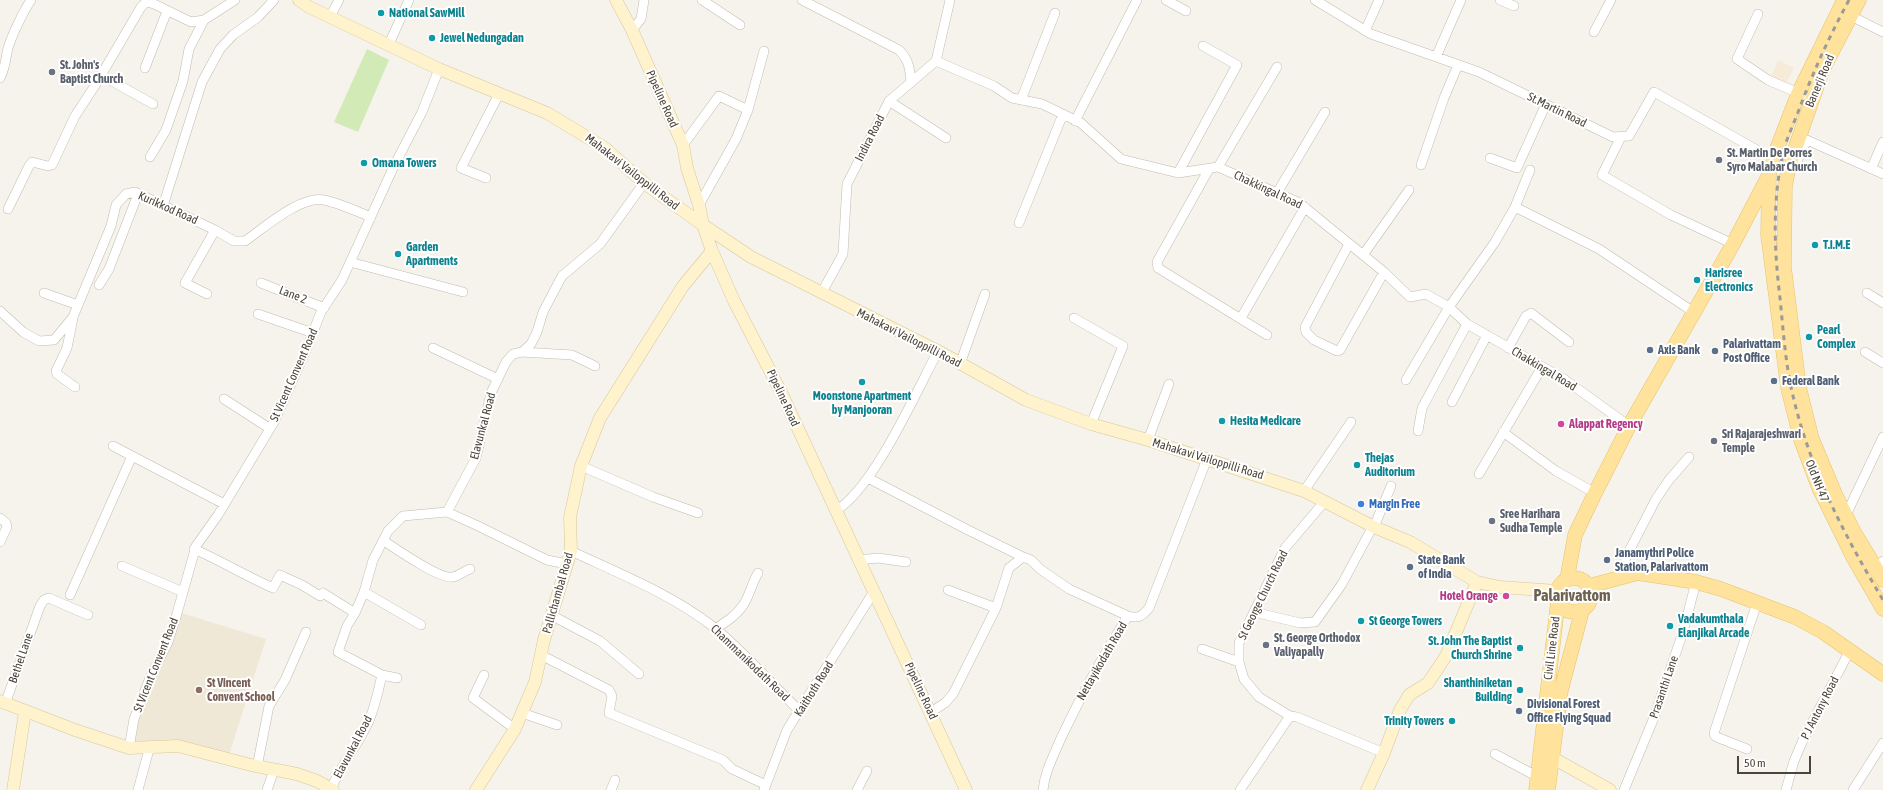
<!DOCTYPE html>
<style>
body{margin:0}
#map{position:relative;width:1883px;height:790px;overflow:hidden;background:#f6f3ec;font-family:"Asap Condensed",sans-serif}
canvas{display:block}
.scale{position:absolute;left:1737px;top:756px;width:74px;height:18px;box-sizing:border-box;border:2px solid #4b4439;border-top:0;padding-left:5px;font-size:12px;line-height:14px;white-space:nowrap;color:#4b4439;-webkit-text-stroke:3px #fff;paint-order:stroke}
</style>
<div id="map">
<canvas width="1883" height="790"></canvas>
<div class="scale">50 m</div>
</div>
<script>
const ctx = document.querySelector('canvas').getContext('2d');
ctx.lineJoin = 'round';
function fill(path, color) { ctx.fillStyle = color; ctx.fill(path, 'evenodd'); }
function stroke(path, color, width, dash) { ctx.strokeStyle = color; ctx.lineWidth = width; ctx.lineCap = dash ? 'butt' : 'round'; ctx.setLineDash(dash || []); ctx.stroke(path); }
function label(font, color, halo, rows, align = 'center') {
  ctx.font = font + ' "Asap Condensed",sans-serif'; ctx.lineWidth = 4; ctx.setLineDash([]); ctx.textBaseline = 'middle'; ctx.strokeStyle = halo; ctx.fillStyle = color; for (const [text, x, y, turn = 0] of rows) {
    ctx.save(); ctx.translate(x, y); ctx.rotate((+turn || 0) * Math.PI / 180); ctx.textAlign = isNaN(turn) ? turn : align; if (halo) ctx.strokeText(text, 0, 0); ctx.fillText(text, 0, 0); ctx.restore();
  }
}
fill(new Path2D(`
 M1778 60 1794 68 1785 85 1770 79Z`), '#f7ead8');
fill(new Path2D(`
 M178 612 266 639 229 755 129 748Z`), '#efe8d6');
fill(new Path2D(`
 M367 49 389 60 358 132 334 122Z`), '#d2eab5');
const street = new Path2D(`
 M702 0 740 25
 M802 0 899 50C909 60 910 69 911 83
 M1166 0 1186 11
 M1315 0 1371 34 1479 72 1613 137 1629 136 1654 92 1773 159
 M1500 0 1514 6
 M1758 14 1737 59 1768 80 1803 95
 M1851 16 1883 32
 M330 17 339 0
 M632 30 641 19 644 0
 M1365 31 1379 0
 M1594 32 1611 0
 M389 44 409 0
 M1436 57 1461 0
 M936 61 994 86 1012 98 1042 104 1081 123 1121 159 1178 173 1218 167 1298 202 1384 272 1410 297 1426 294 1449 307 1467 324 1564 379 1629 426
 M145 68 167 11
 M101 75 153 104
 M0 78C6 66 5 61 8 48 12 35 23 12 31 0
 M1021 100 1055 13
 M889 101 946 138
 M1075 121 1137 0
 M1621 137 1602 175 1671 215 1733 244
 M683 145 719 96 748 110 764 51
 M150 157 166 130 183 81 189 49 204 20
 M1490 158 1517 168 1546 104
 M1797 161 1807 140 1883 174
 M1421 165 1444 98 1458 65
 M1218 167 1277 67
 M1209 169 1157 262 1158 268 1267 335
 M1871 169 1883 142
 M1178 173 1237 65 1203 46
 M486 178 461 168 499 94
 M1277 193 1325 112
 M699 205 736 139 748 110
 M163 206 202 82 220 49 233 35 258 17 274 0
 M1515 207 1530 170
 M8 209 29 166 32 162 48 166 52 165 75 116 96 84 141 7 146 2 154 4 191 22 204 20 235 0
 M1019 223 1063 114
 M1349 244 1305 327 1306 332 1314 340 1337 351 1340 350 1384 272
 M1363 255 1409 190
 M350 262 463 292
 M261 283 324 308
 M99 285 109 269 138 194
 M822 292 843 254 847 184 889 101 936 61 950 0
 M44 293 78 305
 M1867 293 1883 303
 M207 294 185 283 215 230
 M0 311 23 332 39 341 54 340 73 317 111 226 116 205 126 194 135 192 215 230 234 241H245C264 228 301 195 324 200 339 203 356 211 371 217
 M258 314 313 333
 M73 318 67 348 56 371 57 374 75 387
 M1074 318 1123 346 1091 424
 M1241 318 1305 207
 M433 348 498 379
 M1508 348 1526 316 1531 313 1569 342
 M522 352 572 355 595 366
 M1865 352 1883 363
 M960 364 985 294
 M1406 380 1449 307 1495 242 1515 207 1599 249 1695 313
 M224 399 269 428
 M1452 402 1487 335
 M1418 431 1422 408 1467 324
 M1503 432 1556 471 1595 493
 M1148 440 1169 384
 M113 446 224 504
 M581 466 653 497 698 513
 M1479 474 1542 367
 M868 478 968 530 1023 557
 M1304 491 1351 422
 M1325 501 1285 548 1239 643V662L1244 679 1259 697 1290 716 1297 717 1384 753
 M835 511C873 490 916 392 938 351
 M447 512 476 525 547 560 567 564
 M1846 515 1883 437
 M0 518 6 523 7 527 0 542
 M1374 527 1391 486
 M384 541C396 549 441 580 453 577 458 576 464 571 470 569
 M194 549C221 561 246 576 273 588L280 575 302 585 320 596 323 593 355 613
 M571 551C618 573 669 593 711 625 743 650 770 683 800 711
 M858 560 878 558 906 562
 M122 566 183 592
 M1876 569 1883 561
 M1615 580 1622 569 1626 557 1656 499 1669 480 1689 457
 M948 590 996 608 1009 568 1023 557 1031 560 1040 569 1069 589 1128 616
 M364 592 421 625
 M70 595 132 456
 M1254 612 1300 623 1315 622 1342 584 1373 526
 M551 615 600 641 639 674
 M715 629C726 622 737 615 744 604 750 594 752 583 758 573
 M1202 649 1239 662
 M541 655 609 690 612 696 609 713 723 760 732 769 766 785
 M382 675 397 678
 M484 675 473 698 515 729
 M5 704 40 606 44 600 49 598 88 615
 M931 712 945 703 953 694 996 608
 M522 713 557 725
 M129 748 134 719 149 680 168 642 176 617 196 546 218 515 274 422 304 355 321 312 342 280 394 166 422 112 439 69
 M1747 749 1719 738 1715 736 1714 733 1757 603
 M1495 754 1538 777
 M257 767 269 706 285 680 306 632
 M331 789C341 765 358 745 369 721 374 708 378 693 381 679L382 675 338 652 347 626 355 613 364 592 373 560 388 531 403 516 447 512 476 458 491 393 506 362 513 354 522 352 531 344 537 332 543 312 562 276 600 244 644 183
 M138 790 150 746
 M267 790 274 770
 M611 790 615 780
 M764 790 787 730 873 593
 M857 790 867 771
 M1043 790C1045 771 1054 755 1061 738 1081 696 1103 655 1128 616 1139 619 1142 616 1149 608L1207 459
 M1240 790 1290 716
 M1624 790 1653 720 1683 632 1696 582
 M1786 790 1794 761 1803 740 1850 650
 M1853 790 1883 743`);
const secondary = new Path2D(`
 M299 0 309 7 439 69 547 113 605 148 644 183 703 225 751 257 938 351 1026 400 1091 424 1148 440 1304 491 1374 527 1410 542 1477 582 1500 587 1557 591
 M616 0 632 30 683 145 687 168 699 205 703 225 712 251 734 301 781 392 966 790
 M0 701 75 730 129 748 178 746 251 765 297 774 317 781 333 790
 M1553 758 1610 790
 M13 790 25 712
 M476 790 515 729 535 682 544 640 571 551 570 517 581 466 600 418 683 286 712 251
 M1367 790 1384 753 1400 710 1409 695 1428 683 1446 656 1477 582`);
const primary = new Path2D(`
 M1844 0 1798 94 1773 159 1769 174 1768 235 1788 388 1801 440 1819 488 1853 557 1883 609
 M1859 0 1823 69 1789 166 1785 186 1784 267 1799 387 1812 439 1835 494 1855 534 1883 580
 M1557 595a17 17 0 1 1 34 0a17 17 0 1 1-34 0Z
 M1567 579 1575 535 1595 493 1629 426 1733 244 1768 177
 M1589 586 1638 573 1696 582 1721 589 1795 617 1823 632 1883 674
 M1536 790 1558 601
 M1548 790 1561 690 1582 611`);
stroke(street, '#c2bbae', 10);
stroke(secondary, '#d6c79b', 13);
stroke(primary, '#e6c16a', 15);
stroke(street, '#fff', 9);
stroke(secondary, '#fff3cd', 12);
stroke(primary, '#ffe39c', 14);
stroke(new Path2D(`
 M1849 0C1830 35 1814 70 1800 107 1795 121 1788 135 1784 149 1772 198 1774 249 1780 298 1783 328 1785 358 1791 387 1808 466 1842 531 1883 600`), '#9a9a9a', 3, [5, 5]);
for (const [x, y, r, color] of [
 [381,13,4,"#0f9aa8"],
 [432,38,4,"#0f9aa8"],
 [52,72,4,"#6b7280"],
 [1719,160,4,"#6b7280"],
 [364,163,4,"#0f9aa8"],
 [1815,245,4,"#0f9aa8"],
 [398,254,4,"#0f9aa8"],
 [1697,280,4,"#0f9aa8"],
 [1809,337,4,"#0f9aa8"],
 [1650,350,4,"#5c6f8a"],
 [1715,351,4,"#5c6f8a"],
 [1774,381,4,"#5c6f8a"],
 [862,382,4,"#0f9aa8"],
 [1222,421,4,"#0f9aa8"],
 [1561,424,4,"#d1479c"],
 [1714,441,4,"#6b7280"],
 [1357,465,4,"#0f9aa8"],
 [1361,504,4,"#3f7fe0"],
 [1492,521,4,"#6b7280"],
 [1607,560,4,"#5c6f8a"],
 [1410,567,4,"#5c6f8a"],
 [1506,596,4,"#d1479c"],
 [1361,621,4,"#0f9aa8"],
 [1670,626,4,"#0f9aa8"],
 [1266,645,4,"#6b7280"],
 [1520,648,4,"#0f9aa8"],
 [199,690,4,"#8d6e63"],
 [1520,690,4,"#0f9aa8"],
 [1519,711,4,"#5c6f8a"],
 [1452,721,4,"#0f9aa8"]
]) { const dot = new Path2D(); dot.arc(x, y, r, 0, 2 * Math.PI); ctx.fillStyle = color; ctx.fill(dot); stroke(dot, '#fff', 1.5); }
label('bold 12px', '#0d838f', '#fff', [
 ["National SawMill",389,13],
 ["Jewel Nedungadan",440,38],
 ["Omana Towers",372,163],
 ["T.I.M.E",1823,245],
 ["Garden",406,247],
 ["Apartments",406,261],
 ["Harisree",1705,273],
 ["Electronics",1705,287],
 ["Pearl",1817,330],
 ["Complex",1817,344],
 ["Moonstone Apartment",862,396,"center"],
 ["by Manjooran",862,410,"center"],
 ["Hesita Medicare",1230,421],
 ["Thejas",1365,458],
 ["Auditorium",1365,472],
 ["Vadakumthala",1678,619],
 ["Elanjikal Arcade",1678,633],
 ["St George Towers",1369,621],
 ["St. John The Baptist",1512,641,"right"],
 ["Church Shrine",1512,655,"right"],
 ["Shanthiniketan",1512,683,"right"],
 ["Building",1512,697,"right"],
 ["Trinity Towers",1444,721,"right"]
], 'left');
label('bold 12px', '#5b616d', '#fff', [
 ["St. John's",60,65],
 ["Baptist Church",60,79],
 ["St. Martin De Porres",1727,153],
 ["Syro Malabar Church",1727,167],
 ["Sri Rajarajeshwari",1722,434],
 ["Temple",1722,448],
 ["Sree Harihara",1500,514],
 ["Sudha Temple",1500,528],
 ["St. George Orthodox",1274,638],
 ["Valiyapally",1274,652]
], 'left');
label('12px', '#4b4439', '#fff', [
 ["Banerji Road",1820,81,-67],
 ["Pipeline Road",662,99,66],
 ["St.Martin Road",1557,110,26],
 ["Indira Road",870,138,-63],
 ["Mahakavi Vailoppilli Road",632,172,38],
 ["Chakkingal Road",1268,190,25],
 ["Kurikkod Road",168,208,24],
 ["Lane 2",293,295,21],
 ["Mahakavi Vailoppilli Road",909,338,27],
 ["Chakkingal Road",1544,369,31],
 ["St Vicent Convent Road",294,375,-66],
 ["Pipeline Road",783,398,65],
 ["Elavunkal Road",483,426,-75],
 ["Mahakavi Vailoppilli Road",1208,459,17],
 ["Old NH 47",1817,481,68],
 ["Pallichambal Road",558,593,-74],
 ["St George Church Road",1263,595,-64],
 ["Civil Line Road",1552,648,-83],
 ["Bethel Lane",21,658,-71],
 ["Nettayikodath Road",1102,661,-60],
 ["Chammanikodath Road",750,663,44],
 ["St Vicent Convent Road",156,665,-68],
 ["Prasanthi Lane",1664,687,-71],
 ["Kaithoth Road",814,689,-58],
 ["Pipeline Road",921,691,65],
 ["P J Antony Road",1820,708,-63],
 ["Elavunkal Road",353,747,-62]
]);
label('bold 12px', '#4e5e75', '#fff', [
 ["Palarivattam",1723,344],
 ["Post Office",1723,358],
 ["Axis Bank",1658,350],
 ["Federal Bank",1782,381],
 ["Janamythri Police",1615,553],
 ["Station, Palarivattom",1615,567],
 ["State Bank",1418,560],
 ["of India",1418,574],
 ["Divisional Forest",1527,704],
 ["Office Flying Squad",1527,718]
], 'left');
label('bold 12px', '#b23c85', '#fff', [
 ["Alappat Regency",1569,424],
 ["Hotel Orange",1498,596,"right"]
], 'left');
label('bold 12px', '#366cbe', '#fff', [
 ["Margin Free",1369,504]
], 'left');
label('bold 12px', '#785e54', '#fff', [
 ["St Vincent",207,683],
 ["Convent School",207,697]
], 'left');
label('bold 16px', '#6e6250', '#fff', [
 ["Palarivattom",1572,596]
]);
</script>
